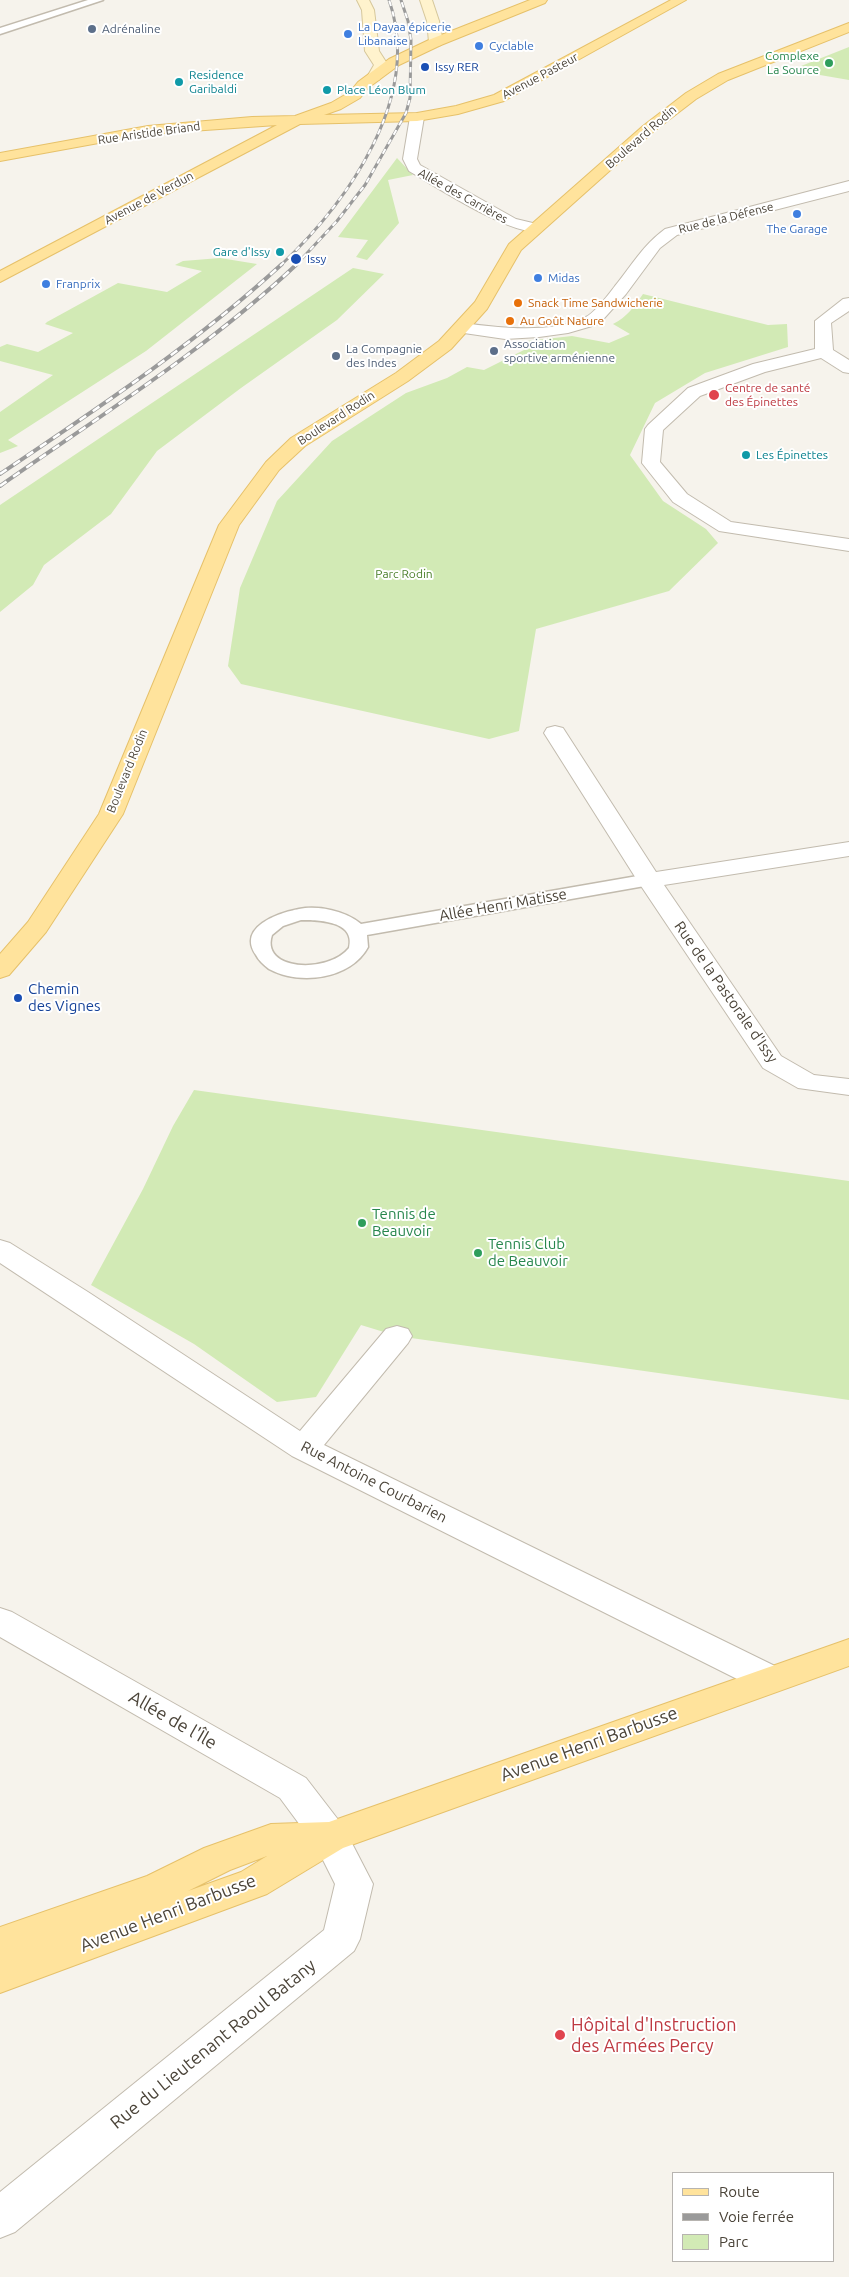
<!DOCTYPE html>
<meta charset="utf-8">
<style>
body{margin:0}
#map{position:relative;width:849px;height:2277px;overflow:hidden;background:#f6f3ec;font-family:Ubuntu,sans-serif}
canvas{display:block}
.legend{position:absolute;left:672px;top:2172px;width:162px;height:90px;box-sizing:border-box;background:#fff;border:1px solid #b7b4b0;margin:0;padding:6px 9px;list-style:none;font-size:15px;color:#4b4439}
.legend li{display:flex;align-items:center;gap:10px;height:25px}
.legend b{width:25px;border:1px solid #b7b4b0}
</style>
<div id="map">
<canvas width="849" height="2277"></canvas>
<ul class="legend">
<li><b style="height:6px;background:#ffe39c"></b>Route</li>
<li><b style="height:6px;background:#9a9a9a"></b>Voie ferrée</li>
<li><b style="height:14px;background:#d2eab5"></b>Parc</li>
</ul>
</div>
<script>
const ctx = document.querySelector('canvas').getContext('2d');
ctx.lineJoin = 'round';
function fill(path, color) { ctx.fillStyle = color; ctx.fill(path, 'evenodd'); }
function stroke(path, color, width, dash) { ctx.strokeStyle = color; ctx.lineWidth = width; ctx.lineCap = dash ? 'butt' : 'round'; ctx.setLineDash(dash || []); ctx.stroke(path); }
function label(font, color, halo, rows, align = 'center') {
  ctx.font = font + ' Ubuntu,sans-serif'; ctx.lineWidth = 4; ctx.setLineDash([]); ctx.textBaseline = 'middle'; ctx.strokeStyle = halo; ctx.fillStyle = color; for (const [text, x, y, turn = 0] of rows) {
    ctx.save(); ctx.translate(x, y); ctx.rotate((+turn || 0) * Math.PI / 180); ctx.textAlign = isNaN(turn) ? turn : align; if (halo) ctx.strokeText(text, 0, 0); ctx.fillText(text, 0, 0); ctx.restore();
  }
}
fill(new Path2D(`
 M849 47V80L791 70Z
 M397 158 413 175 388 180 399 223 367 260 356 257 368 240 338 237Z
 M220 258 257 264 146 351 8 440 18 446 0 453V412L53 375 0 361V347L7 344 38 352 73 333 45 324 47 322 118 283 167 292 202 271 175 265 183 261Z
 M353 268 384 274 337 320 241 388 157 451 111 514 44 565 33 585 0 612V505Z
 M643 294 768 325 787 324 788 347 705 373 655 403 630 455 663 501 706 529 718 543 669 591 536 629 519 731 489 739 241 684 228 666 240 588 277 501 332 441 406 393 447 378 467 367 484 370 528 348 518 342 572 336 609 343 630 334 613 324C627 317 634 307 643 294Z
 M194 1090 849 1181V1400L397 1336 361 1325 316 1397 277 1402 194 1344 91 1285 143 1189 173 1126Z`), '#d2eab5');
const service = new Path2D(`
 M88 0H103L0 34V28Z
 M649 874 656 876 658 880 656 884 367 935 368 947C351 979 300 986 269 969 264 965 259 961 256 955 237 927 278 913 299 909 318 905 346 911 361 924ZM301 920C319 920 356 921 349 948 328 974 260 971 272 935L283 926Z`);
const pedestrian = new Path2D(`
 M555 726 563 728 656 872 849 842V856L664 885 781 1056 814 1075 849 1079V1095L798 1088 763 1068 637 880 544 733 547 728Z`);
const minor = new Path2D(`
 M417 113 424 117 417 159 420 165 516 219 541 225 543 228 541 231C514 238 435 186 409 171L403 159 410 117Z
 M849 298V311L831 323 833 350 849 360V373L843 372 821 358 765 372 700 396 663 430 660 462 687 494 731 522 849 539V551L719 531 673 502 642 463 645 429 648 425 688 388 753 364 815 349V321L843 299Z
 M0 1240 10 1243 88 1292 300 1431 386 1329 397 1326 408 1329 412 1336 408 1343 324 1445 781 1669 786 1679 781 1689 769 1693 757 1689 292 1456 0 1263Z
 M0 1608 12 1612 306 1778 343 1826 373 1884 360 1939 354 1951 15 2232 0 2238V2192L324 1930 335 1884 317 1848 280 1798 0 1637Z`);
const tertiary = new Path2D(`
 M849 181V191L677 235 660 248 626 294 599 324 568 333 539 337 505 339 464 333 458 332 456 328 458 324 464 323C499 328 553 334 586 317 594 313 609 294 615 286 632 265 643 245 665 229Z`);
const secondary = new Path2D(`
 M357 0H369L374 10 379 51 388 65 379 80 374 81 367 77 374 65 365 51 362 10Z
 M420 0H432L439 21 443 42 441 45 436 46 429 42 427 21Z`);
const primary = new Path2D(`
 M530 0H547L545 3 441 45 399 65 368 88 360 98 341 109 324 115 417 113 456 106 494 95 671 0H686L504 101 458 114 417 121 300 124 0 282V271L277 125 148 134 0 161V153L148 126 252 117 295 116 331 103 350 92 358 82 389 59 431 39Z
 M849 23V32L728 80 696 99 653 132 521 250 487 309 451 349 408 381 305 446 279 470 239 525 123 814 46 932 9 975 0 978V954L28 922 99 814 219 525 266 462 291 438 396 373 439 341 475 302 509 244 643 126 686 93 718 74Z
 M849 1639V1666L343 1848 267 1894 0 1993V1927L147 1876 204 1848 271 1824 329 1822ZM267 1856 241 1872 188 1891 230 1870Z`);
stroke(service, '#c2bbae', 3);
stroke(pedestrian, '#c2bbae', 2);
stroke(minor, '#c2bbae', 2);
stroke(tertiary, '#c2bbae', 2);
stroke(secondary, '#d6c79b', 2);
stroke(primary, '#e6c16a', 2);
fill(service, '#fff');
fill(pedestrian, '#fff');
fill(minor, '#fff');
fill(tertiary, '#fff');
fill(secondary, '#fff3cd');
fill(primary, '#ffe39c');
const railFar1 = new Path2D(`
 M280 266C348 202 423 97 389 0
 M295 266 337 221 365 185 406 113 410 98 411 40 408 21 401 0`);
const rail = new Path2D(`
 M0 474C98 408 195 344 282 264
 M0 486C101 415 207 349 297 264`);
stroke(railFar1, '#9a9a9a', 3);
stroke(rail, '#9a9a9a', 4);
stroke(railFar1, '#fff', 2, [5.5]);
stroke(rail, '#fff', 2.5, [8]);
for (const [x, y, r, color] of [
 [92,29,5,"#5c6f8a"],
 [348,34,5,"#3f7fe0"],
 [479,46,5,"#3f7fe0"],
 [829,63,5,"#2e9e5b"],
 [425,67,5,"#1a4fb4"],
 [179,82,5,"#0f9aa8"],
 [327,90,5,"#0f9aa8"],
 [797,214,5,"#3f7fe0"],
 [280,252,5,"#0f9aa8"],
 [296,259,6,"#1a4fb4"],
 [538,278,5,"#3f7fe0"],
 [46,284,5,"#3f7fe0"],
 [518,303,5,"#e8710a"],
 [510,321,5,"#e8710a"],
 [494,351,5,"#5c6f8a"],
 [336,356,5,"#5c6f8a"],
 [714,395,6,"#e0444e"],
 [746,455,5,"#0f9aa8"],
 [18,998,5,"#1a4fb4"],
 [362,1223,5,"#2e9e5b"],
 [478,1253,5,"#2e9e5b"],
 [560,2035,6,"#e0444e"]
]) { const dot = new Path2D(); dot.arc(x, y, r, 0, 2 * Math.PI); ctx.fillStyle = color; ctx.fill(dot); stroke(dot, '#fff', 2); }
label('12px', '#366cbe', '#fff', [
 ["La Dayaa épicerie",358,27],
 ["Libanaise",358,41],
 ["Cyclable",489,46],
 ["The Garage",797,229,"center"],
 ["Midas",548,278],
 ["Franprix",56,284]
], 'left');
label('12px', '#4e5e75', '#fff', [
 ["Adrénaline",102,29],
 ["Association",504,344],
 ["sportive arménienne",504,358],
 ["La Compagnie",346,349],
 ["des Indes",346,363]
], 'left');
label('12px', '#27864d', '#fff', [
 ["Complexe",819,56],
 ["La Source",819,70]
], 'right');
label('12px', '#164399', '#fff', [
 ["Issy RER",435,67],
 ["Issy",307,259]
], 'left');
label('12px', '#0d838f', '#fff', [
 ["Residence",189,75],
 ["Garibaldi",189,89],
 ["Place Léon Blum",337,90],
 ["Gare d'Issy",270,252,"right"],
 ["Les Épinettes",756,455]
], 'left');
label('12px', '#4b4439', '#fff', [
 ["Avenue Pasteur",540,76,-28],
 ["Rue Aristide Briand",149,133,-8],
 ["Boulevard Rodin",641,137,-41],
 ["Allée des Carrières",463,196,29],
 ["Avenue de Verdun",149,198,-28],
 ["Rue de la Défense",726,218,-14],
 ["Boulevard Rodin",336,418,-33],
 ["Boulevard Rodin",127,771,-68]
]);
label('12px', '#c56008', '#fff', [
 ["Snack Time Sandwicherie",528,303],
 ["Au Goût Nature",520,321]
], 'left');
label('12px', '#be3a42', '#fff', [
 ["Centre de santé",725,388],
 ["des Épinettes",725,402]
], 'left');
label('12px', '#4a7f2a', '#fff', [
 ["Parc Rodin",404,574]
]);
label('15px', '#4b4439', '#fff', [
 ["Allée Henri Matisse",503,905,-10],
 ["Rue de la Pastorale d'Issy",726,992,55],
 ["Rue Antoine Courbarien",374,1482,27]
]);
label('15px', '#164399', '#fff', [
 ["Chemin",28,989],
 ["des Vignes",28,1006]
], 'left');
label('15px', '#27864d', '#fff', [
 ["Tennis de",372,1214],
 ["Beauvoir",372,1231],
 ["Tennis Club",488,1244],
 ["de Beauvoir",488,1261]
], 'left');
label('18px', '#4b4439', '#fff', [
 ["Allée de l'Île",173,1720,30],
 ["Avenue Henri Barbusse",589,1744,-20],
 ["Avenue Henri Barbusse",168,1913,-21],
 ["Rue du Lieutenant Raoul Batany",213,2044,-39]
]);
label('18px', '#be3a42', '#fff', [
 ["Hôpital d'Instruction",571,2025],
 ["des Armées Percy",571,2046]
], 'left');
</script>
